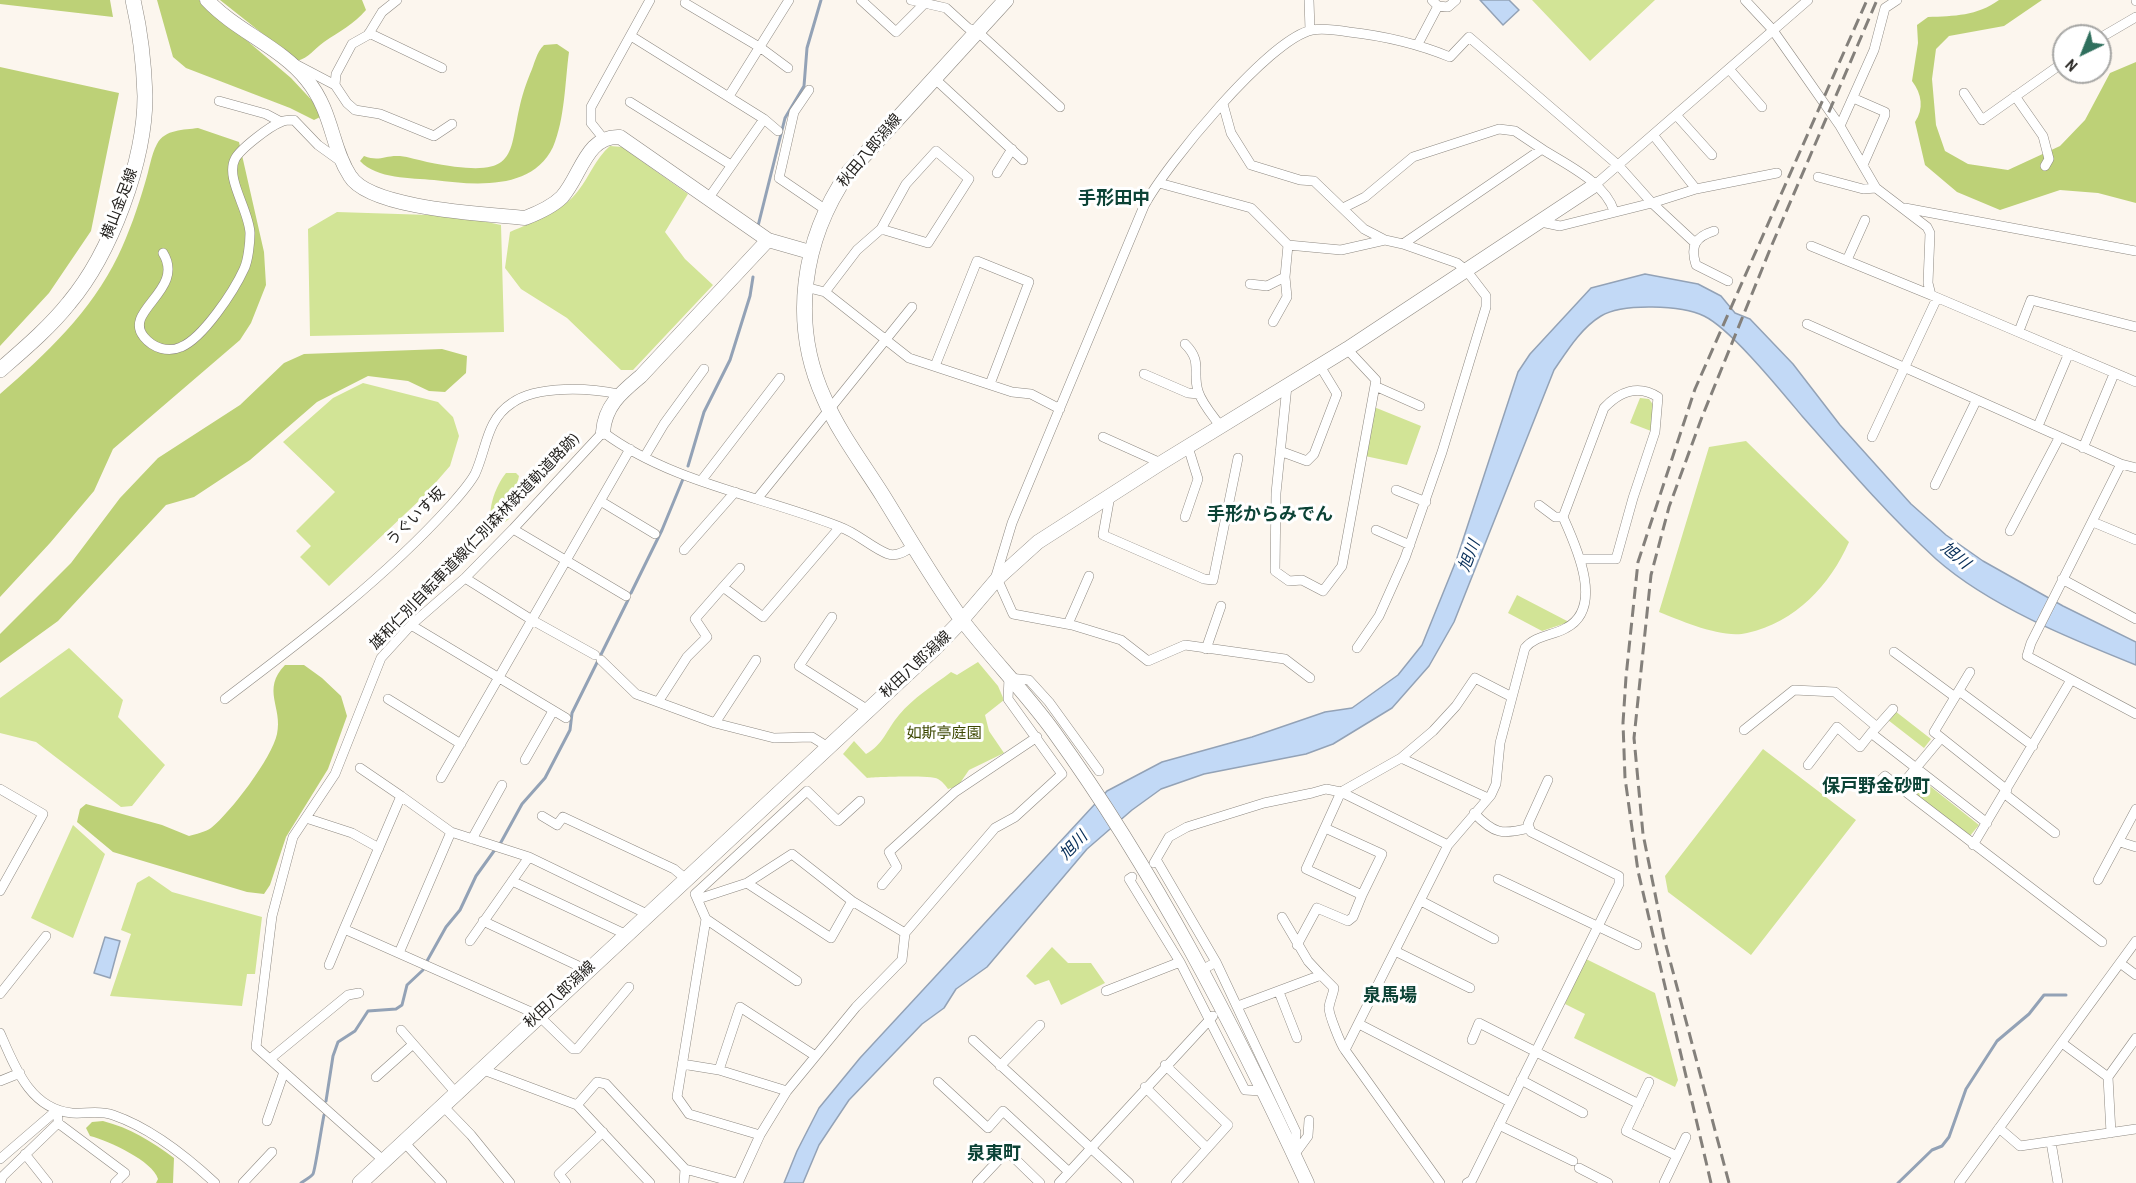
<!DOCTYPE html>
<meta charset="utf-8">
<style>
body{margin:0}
#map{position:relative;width:2136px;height:1183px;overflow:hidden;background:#fcf6ee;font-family:"Archivo Narrow",sans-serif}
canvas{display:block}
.north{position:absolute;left:2052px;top:24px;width:60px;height:60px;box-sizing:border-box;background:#fff;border:2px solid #a7a7a5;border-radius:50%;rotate:223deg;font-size:16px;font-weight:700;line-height:24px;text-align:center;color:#24221f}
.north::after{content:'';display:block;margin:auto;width:21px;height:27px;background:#2f6f5d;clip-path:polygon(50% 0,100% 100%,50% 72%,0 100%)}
</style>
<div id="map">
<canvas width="2136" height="1183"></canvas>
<div class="north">N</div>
</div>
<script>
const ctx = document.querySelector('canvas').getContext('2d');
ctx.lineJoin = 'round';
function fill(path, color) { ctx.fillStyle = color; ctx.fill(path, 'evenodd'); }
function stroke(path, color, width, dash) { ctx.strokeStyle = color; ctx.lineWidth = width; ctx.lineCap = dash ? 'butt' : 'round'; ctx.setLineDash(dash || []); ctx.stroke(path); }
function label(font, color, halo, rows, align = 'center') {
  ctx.font = font + ' "Archivo Narrow","Noto Sans JP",sans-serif'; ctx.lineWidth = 6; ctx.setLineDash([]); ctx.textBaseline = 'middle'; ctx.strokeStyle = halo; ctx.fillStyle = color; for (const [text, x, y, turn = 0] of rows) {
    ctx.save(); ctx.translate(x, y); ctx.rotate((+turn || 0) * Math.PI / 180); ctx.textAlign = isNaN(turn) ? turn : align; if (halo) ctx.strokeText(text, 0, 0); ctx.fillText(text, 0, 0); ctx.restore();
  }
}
fill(new Path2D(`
 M1532 0H1655L1590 61Z
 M610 146 622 147 688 194 665 232 685 259 713 285 633 370H621L567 318 521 289 505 268 510 232C533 222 562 212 578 191 590 176 595 159 610 146Z
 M337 212 459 216 501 225 504 332 310 336 308 229Z
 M363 383 438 402 453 417 459 436 450 466 424 496 329 586 300 557 311 546 296 531 335 492 283 442 333 398Z
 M1640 398 1649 399 1654 406 1651 431 1630 423Z
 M1374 407 1421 426 1407 465 1365 456Z
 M1746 441 1849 542C1830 585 1796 622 1747 633 1722 639 1682 621 1659 612L1709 447Z
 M506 473H516L519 476 509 519 496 529C483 516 496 485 506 473Z
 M1517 595 1569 622 1542 631 1508 613Z
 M69 648 123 700 118 717 165 765 132 806 121 807 36 742 0 733V698Z
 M978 662 998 686 1004 700 985 715 989 731 1004 753 969 770 958 786 948 789C946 786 942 781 938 779 931 775 877 777 867 778L843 754 854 741 866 754C883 745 887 729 899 715 913 698 934 685 951 672L957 675Z
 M1895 711 1931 739 1924 748 1888 720Z
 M1763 749 1856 820 1751 955 1668 892 1665 876Z
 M1916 775 1979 825 1969 837 1906 788Z
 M73 825 105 854 73 938 31 918Z
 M149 876 172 892 262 917 255 974H247L242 1006 110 996 131 934 121 930 137 883Z
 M1052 947 1068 963H1091L1105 983 1061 1005 1049 980 1035 985 1026 976Z
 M1586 959 1655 993 1678 1080 1675 1087 1574 1038 1585 1014 1565 1004Z`), '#d2e496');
fill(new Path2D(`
 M0 0H110L113 17 0 4Z
 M157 0H199L291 78 320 109V117L314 120 290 108 186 68 173 57Z
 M220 0H362L366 10C353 25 340 31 324 42 314 49 309 58 297 61Z
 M1999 0H2042L2004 26 1949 36 1936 49 1932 79 1936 125 1945 151 1968 164 2008 170 2060 146 2085 120 2110 73 2136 62V203L2098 193 2060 190 2000 210 1957 192 1925 165 1915 122C1924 109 1922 94 1912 81L1918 43 1917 25 1928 17C1954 16 1977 16 1999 0Z
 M557 44 569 52C565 81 565 119 553 147 532 191 474 185 434 180 411 178 377 179 360 161L364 156C380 162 384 155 400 156 409 157 418 160 427 162 537 184 500 146 530 74 535 63 536 53 544 45Z
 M0 67 119 93 91 231 49 293 0 346Z
 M198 128 239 142 264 252 266 285 251 323 240 340 113 449 94 491 50 543 0 597V394C46 354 91 312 118 256 129 233 138 207 145 183 149 171 151 155 157 144 165 129 184 130 198 128Z
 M442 349 467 356 466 373 445 392 429 391 408 381 368 376 317 402 250 460 194 497 166 505 58 621 0 663V634L71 563 120 498 158 458 240 405 284 363 304 354Z
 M285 665H304L322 678 341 696 347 716 328 769 286 837 270 885 264 894 247 892 113 852 77 822 80 809 86 804 162 825 189 836C196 834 205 832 211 828 230 813 272 758 277 734 283 707 261 690 285 665Z
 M103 1121C130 1128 151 1141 174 1158L173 1183H156L158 1179C153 1161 109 1141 90 1136L86 1128 92 1122Z`), '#bdd177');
const water = new Path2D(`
 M1480 0H1509L1519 10 1503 25Z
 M1645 274 1698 284 1721 296 1735 313 1750 319 1793 364 1840 425 1911 504 1946 535 1983 561 2063 606 2136 642V665C2071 639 1989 606 1936 559 1888 515 1845 465 1802 416 1781 391 1731 329 1704 316 1682 305 1622 303 1601 316 1581 328 1567 351 1554 370L1454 622 1429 666 1392 708 1333 744 1306 754 1204 774 1161 789 1132 810 1087 849 987 967 956 989 944 1008 922 1024 849 1100 819 1145 803 1183H784L797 1151 819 1108 860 1058 1107 791 1162 762 1252 737 1325 712 1352 708 1398 675 1422 645 1456 561 1518 372 1530 354 1591 288Z
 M105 937 120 941 110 978 94 973Z`);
fill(water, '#c2d9f6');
stroke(water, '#93a2b6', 1.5);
stroke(new Path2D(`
 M758 226 785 118 804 86 807 48 821 0
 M688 466 704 412 730 360 750 296 753 277
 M631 593 662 530 683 479
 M500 844 522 804 545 778 570 730 572 713 628 600
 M427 961 446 927 460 910 476 876 494 851
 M326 1101 333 1056 338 1042 355 1031 368 1011 396 1009 402 1005 407 985 423 970
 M301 1183C305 1180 311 1177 313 1174 315 1171 322 1124 324 1115
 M1898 1183 1932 1150 1942 1146 1949 1137 1966 1089 1997 1041 2029 1014 2044 995H2066`), '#93a2b6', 3);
const street = new Path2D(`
 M397 0 382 12 368 35 352 44 336 74 335 85 347 103 355 110 380 114 434 136 452 124
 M861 0 896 32 925 3
 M911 0 946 8 968 28 977 31 1060 107
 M1309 0 1310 30
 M1432 0 1438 6 1448 7 1456 0
 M1745 0 1772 29 1803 73 1840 126 1876 188 1927 227 1930 233 1928 283 1931 295 2136 382
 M2136 0V1
 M685 3 761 48 788 68
 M369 33 442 68
 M631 36 764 119 708 199
 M2100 38 2136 17
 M1418 44 1438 6
 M295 64 335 85
 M1729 69 1762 107
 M934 78 1023 160
 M809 90 794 112 779 178 826 210
 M1964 93 1982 120 2064 62
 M729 96 789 0
 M2015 96 2043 136 2049 159 2045 166
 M1853 98 1885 112V115L1863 165
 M219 101 266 114 281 122
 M630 102 731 165
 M1223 104 1231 133 1251 165 1300 180 1314 181 1364 229 1385 240
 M1677 116 1712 155
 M764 119 778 131
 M1840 126 1874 50 1885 8 1897 0
 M1654 136 1696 189
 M603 138 591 123V107L650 0
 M997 173 1012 149
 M1818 177 1863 189 1876 188
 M1159 183 1251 208 1288 245 1341 250 1385 240 1403 244 1457 263 1466 270 1486 296V307L1442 452 1405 558 1379 616 1357 648
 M1595 185 1808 0
 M1343 208 1365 197 1413 157 1499 129 1515 131 1542 149
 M1905 208 2136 251
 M1541 222 1560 226 1652 203 1696 189 1777 173
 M1714 231C1695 237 1690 246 1696 265L1728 281
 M1403 244 1542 149C1565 164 1605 182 1614 211
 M1811 246 1931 295
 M163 253C186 290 122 311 144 337 153 348 168 353 181 347 203 338 234 291 244 269 248 261 250 243 250 233 249 210 225 178 235 159 240 149 270 126 281 122 284 120 290 120 294 120L318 145 343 163
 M1847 260 1865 220
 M1250 284 1267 286 1285 277 1288 245
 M805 287 825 292 909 358 1012 392 1031 394 1060 409
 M825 292 857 250 881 229 906 184 936 151 969 179 928 243 881 229
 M1273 322 1287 297 1285 277
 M1807 324 2121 464 2136 468
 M2019 331 2031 300 2136 327
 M1185 344C1203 362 1192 371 1198 391 1202 404 1214 417 1221 427
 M935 366 977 261 1029 282 990 384
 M1144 374 1188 393 1199 394
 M1287 386 1276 493 1275 571 1289 581 1302 580 1323 591 1342 566 1376 380 1347 349
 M1375 386 1420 406
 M2038 426 2069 353
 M1103 437 1161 463
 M1872 437 1937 298
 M2083 448 2114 374
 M1280 451 1307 461 1314 454 1337 394 1320 366
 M645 456 664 424 704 369
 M2121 464 2031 643 2027 656 2136 714
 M701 481 780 378
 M1935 485 1976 401
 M1396 490 1426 502
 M1110 496 1103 535 1204 579 1213 580 1238 458
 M757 499 912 307
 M602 502 655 534
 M1539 505 1555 517H1563
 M1185 517 1198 479 1188 447
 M2093 522 2136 540
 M513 529 626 596
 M1376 530 1410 545
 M2010 531 2059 438
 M684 550 735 492
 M465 578 532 620 595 655
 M2062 579 2136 619
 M723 587 740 568
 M832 617 799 666 868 710
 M1068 624 1089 576
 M411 625 566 718
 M1206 649 1221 606
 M1894 652 1955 697
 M601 660 636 694 715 723 774 738 812 737 828 747
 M1970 672 1934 732 2007 790
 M1310 678 1285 659 1185 645 1148 661 1121 640 1072 625 1013 614 996 576 1012 523 1144 206C1165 166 1269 39 1312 30 1324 28 1337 30 1349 32 1385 36 1416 43 1450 57L1469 37 1619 166 1652 203 1694 242
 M1959 691 2033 746
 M225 699C303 640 384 579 450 506 458 497 469 485 475 474 487 448 486 420 512 403 537 385 590 388 618 394
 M388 699 461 744
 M658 702 687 657 707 637 695 619 723 587 763 617 840 527
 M715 723 756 660
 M1877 727 1893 709
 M1744 730 1794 690 1835 692 1877 727 1871 733 1987 823
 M1401 758 1488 798
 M525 760 553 711
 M1808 765 1837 727 1860 747 1871 733
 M360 768 401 796
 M441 778 630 449
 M1900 787 1941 738
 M0 789 43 814 0 891
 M1871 790 1885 776 2102 942
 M2005 794 2055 833
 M1474 813C1494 834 1502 835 1529 828
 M542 816 557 825 563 817 674 869 686 879
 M306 818 352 833 379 848
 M1325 828 1382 854 1362 895 1306 869 1341 792 1401 758 1433 731 1456 706 1475 678 1512 697
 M472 839 502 785
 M2120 842 2136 847
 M1973 845 2071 680
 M1157 861 1216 962 1202 970
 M1154 863 1169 837 1187 827 1264 803 1312 793 1326 789 1341 792 1448 845
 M1132 877 1129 879 1180 962 1245 1090 1261 1091
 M1498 879 1637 945
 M2098 880 2136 809
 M512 881 625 934
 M747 883 831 938 852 901
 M882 885 897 867 889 852 955 792 1037 737
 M698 899 747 883 792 854 852 901 905 933
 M1421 901 1494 939
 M1282 917 1308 961 1321 975
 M706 919 677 1097 689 1114 760 1135
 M483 921 587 970
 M470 941 529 857
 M1297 945 1317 908 1348 921 1353 917 1362 895
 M1397 952 1470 988
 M399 953 451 832
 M1216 962 1296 1132 1294 1155
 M2120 963 2136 975
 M329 965 344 929
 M797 981 706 919 695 894 807 791 838 821 860 801
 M629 987 577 1049H573L538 1015 344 929 401 796 451 832 529 857 647 914
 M1106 991 1180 962
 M1279 992 1297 1038
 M0 994 46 936
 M1238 1006 1321 975 1334 988C1333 995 1330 1000 1329 1007 1328 1013 1341 1045 1345 1050
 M1359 1024 1510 1102
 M401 1030 456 1093
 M0 1033C15 1067 30 1109 72 1113 87 1114 99 1110 113 1115 151 1128 186 1156 215 1183
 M973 1040 1129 1183
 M1472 1040 1479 1023 1639 1104
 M2062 1043 2108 1077
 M270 1059 348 995 359 993
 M682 1064 719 1070 787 1091
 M1165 1065 1228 1125 1176 1183
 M1000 1066 1040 1025
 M481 1069 577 1105 597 1082 606 1084 685 1169 737 1183
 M719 1070 740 1007 814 1055
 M376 1077 412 1045
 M1521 1080 1583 1113
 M0 1081 20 1073
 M938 1082 988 1128 1003 1111 1069 1172
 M1649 1082 1626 1131 1677 1156
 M1145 1087 1207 1148
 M442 1105 471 1135 510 1183
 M577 1105 650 1183
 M267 1121 284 1072
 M58 1123 125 1173 115 1183
 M1499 1125 1573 1161
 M1999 1128 2020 1146 2136 1129
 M2111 1133 2108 1077 2136 1038
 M403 1141 442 1183
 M2051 1142 2058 1183
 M25 1154 48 1183
 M1294 1155 1308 1136 1309 1120
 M0 1159 57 1110
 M383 1160 256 1047 272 916 293 837 335 774 381 658 411 625 465 578 513 529 603 432C671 483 762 496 840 527 857 533 872 548 888 554 897 557 906 551 913 546
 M1579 1168 1608 1183
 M0 1183 3 1176 58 1123V1118
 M243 1183 272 1152
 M566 1183 559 1174 603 1132
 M684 1183 685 1169
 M738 1183 760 1135 787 1091 856 1007 902 960 905 933 995 828 1015 817 1062 774 1008 699 1009 678 1029 680 1049 702 1099 771
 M977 1183 1007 1151 1040 1183
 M1059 1183 1213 1016
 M1440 1183 1345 1050 1448 845 1491 795 1496 784 1500 743 1525 648C1536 635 1552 636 1566 628 1605 608 1576 546 1563 517L1604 408C1619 392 1638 384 1658 397L1655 432 1633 498 1616 559H1580
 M1467 1183 1472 1180 1619 884V876L1531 832 1528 824 1548 780
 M1664 1183 1686 1137
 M1959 1183 2136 941`);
const secondary = new Path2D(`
 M207 0C236 31 281 47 307 80 333 112 331 147 350 176 370 209 486 214 525 218 538 213 552 207 562 197 581 176 586 135 620 137L768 240 810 252
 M603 432C605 405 622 392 641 376L768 240
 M1307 1183C1235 1027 1155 872 1054 732 1026 693 991 658 962 620L997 579 1038 542 1161 463 1347 349 1595 185`);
const primary = new Path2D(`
 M0 370C24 349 49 328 69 303 111 253 145 161 145 96 144 65 140 30 133 0
 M360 1183 935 648 962 620C933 580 909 538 883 496 863 464 839 433 824 398 790 323 802 240 848 173L1006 0`);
stroke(street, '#8e8982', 10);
stroke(secondary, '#8e8982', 15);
stroke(primary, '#8e8982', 16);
stroke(street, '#fff', 9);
stroke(secondary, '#fff', 14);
stroke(primary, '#fff', 15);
stroke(new Path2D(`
 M1711 1183 1638 871 1625 778 1623 723 1626 677 1638 562 1695 389 1867 0
 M1729 1183 1664 938 1643 834 1634 738 1651 575 1669 507 1702 417 1771 247 1877 0`), '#84807b', 3, [12, 6]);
label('15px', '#24221f', '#fff', [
 ["秋田八郎潟線",870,151,-50],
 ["横山金足線",120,204,-69],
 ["うぐいす坂",416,517,-45],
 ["雄和仁別自転車道線(仁別森林鉄道軌道路跡)",475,542,-46],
 ["秋田八郎潟線",916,665,-43],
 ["秋田八郎潟線",560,995,-43]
]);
label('15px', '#3d4802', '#fff', [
 ["如斯亭庭園",944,734]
]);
label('italic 16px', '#042c57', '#fff', [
 ["旭川",1470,556,-69],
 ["旭川",1955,556,40],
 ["旭川",1074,846,-46]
]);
label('bold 18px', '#0c4336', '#fff', [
 ["手形田中",1114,199],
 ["手形からみでん",1270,515],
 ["保戸野金砂町",1876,787],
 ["泉馬場",1390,996],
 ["泉東町",994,1154]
]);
</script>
